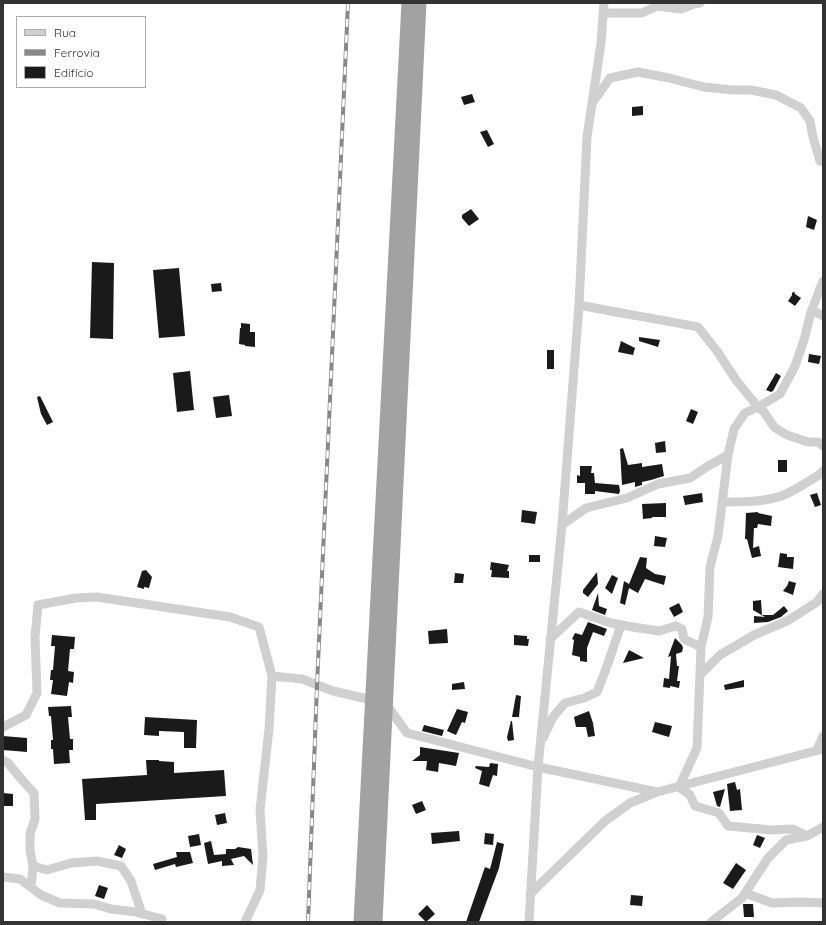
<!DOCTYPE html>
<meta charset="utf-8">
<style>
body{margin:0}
#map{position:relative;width:826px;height:925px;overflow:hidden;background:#fff;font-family:Quicksand,sans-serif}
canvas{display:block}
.frame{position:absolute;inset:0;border:4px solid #333;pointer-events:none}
.legend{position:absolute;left:16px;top:16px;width:130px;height:72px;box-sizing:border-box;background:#fff;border:1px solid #adadad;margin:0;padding:5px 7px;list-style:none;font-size:12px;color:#333}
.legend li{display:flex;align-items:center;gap:8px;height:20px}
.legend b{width:20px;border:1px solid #adadad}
</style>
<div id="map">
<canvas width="826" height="925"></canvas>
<div class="frame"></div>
<ul class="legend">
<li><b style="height:5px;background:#d0d0d0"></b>Rua</li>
<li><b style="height:5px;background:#888"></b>Ferrovia</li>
<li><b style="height:11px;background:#1a1a1a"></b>Edifício</li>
</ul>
</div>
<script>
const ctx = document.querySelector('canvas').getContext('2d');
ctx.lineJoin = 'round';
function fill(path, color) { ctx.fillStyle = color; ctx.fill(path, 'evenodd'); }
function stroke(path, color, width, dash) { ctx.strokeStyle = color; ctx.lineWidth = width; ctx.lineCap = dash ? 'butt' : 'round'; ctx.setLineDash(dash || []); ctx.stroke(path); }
fill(new Path2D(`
 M472 94 475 102 464 105 461 97Z
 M643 106V115L632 116V107Z
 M487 130 494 144 488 147 480 132Z
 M471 209 479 219 469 226 462 218V215Z
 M808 216 817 220 814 230 806 227Z
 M92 262 114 263 113 339 90 338Z
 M179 268 185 336 159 338 153 270Z
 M221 283 222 291 212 292 211 284Z
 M794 291 795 294 801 298 795 306 788 301 792 295V292L793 293Z
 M241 323 250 324V332H255V347L245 346V345L239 344 240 328H241Z
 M639 337 660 340 658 347 639 341Z
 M621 341 635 348 633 355 618 352Z
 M547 350H554V369H547Z
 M809 354 821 356 819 364 808 362Z
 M190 371 194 410 177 412 173 373Z
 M776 373 781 376 773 391 771 392 766 390Z
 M229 395 232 416 216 418 213 397Z
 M40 396 53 422 47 425 41 414 37 397Z
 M691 409 698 412 693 424 686 421Z
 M665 441 666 452 656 453 655 443Z
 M623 448 628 465 642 463V467L662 464 664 476 651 480 642 482V485L638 486 635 487V482L622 485 620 449Z
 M778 460H787V472H778Z
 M580 466H592L591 473H594L595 483 619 485 620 491 619 494 595 491V494H585V483H577V475L580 476Z
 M702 493 703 502 685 505 683 496Z
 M817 493 821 505 815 507 810 495Z
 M666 503V517H652V518L643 519 642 504Z
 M522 510 537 512 535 524 521 522Z
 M758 512V513L772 516 771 526 758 524 757 528H754L753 548 759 546 761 556 752 558 747 539H745L746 513Z
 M655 536 667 538 665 547 654 546Z
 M780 553 787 554V557H794L793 569 778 567Z
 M529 555H540V562H529Z
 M640 557 647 558 646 568 655 574 666 576 664 585 645 579 638 593 629 588 625 605 620 603 624 581 629 584Z
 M491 562 509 565 507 571H509V578L491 577 492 570H490Z
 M146 570 152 577 149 588 144 587V589L137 587 142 571Z
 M597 572 598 584 588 597 583 593V590Z
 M455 573 464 574 463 583H454Z
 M612 575 618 578 612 594 605 588Z
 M789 581 796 583 793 595 783 591 787 586Z
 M598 593 599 606 607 609 605 615 592 610Z
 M761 600 762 615H773L784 606 788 611 781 617 768 622 754 623V616L765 617 753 610V601Z
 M679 603 683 612 674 617 669 608Z
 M588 622 607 629 604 636 593 632 587 648V662L580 661V657L572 655 574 640 572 639 575 633 582 635Z
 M447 629 448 643 429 644 428 631Z
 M52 635 75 637 74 649H70L68 671 74 672 73 683 69 682 67 696 51 694 53 680H50L51 670H53L55 646H51Z
 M514 635 527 636V639H529L528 646 514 645Z
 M675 638 682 645 683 648 682 652 676 654 677 666H679L677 681H680L679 688 670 686V688L663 687 664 678 669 679 671 656 668 657Z
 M629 650 644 658 623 663Z
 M744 680V687L725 690 724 685Z
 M464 682 465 689 452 690V684Z
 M516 695 521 696 519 717H512Z
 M71 706 72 717H68L70 739H73V750H69L70 763 54 764 53 749H51V740H53L51 716H49L48 707Z
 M457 709 468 712 465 723 462 722 456 735 447 731Z
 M589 711 593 723 595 736 588 737 586 727H576L574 717Z
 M145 717 197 720 196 748H184V732L159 731V736L144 735Z
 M511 721H512L514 740 508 741 507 737Z
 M655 722 672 726 669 737 652 732Z
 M424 725 444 730 442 736 422 731Z
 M3 736 27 738V752L3 750Z
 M420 747 459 753 456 766 439 763 438 772 426 770 427 761H412L420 755Z
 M146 760H159V761L174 762V773L224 770 226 796 96 804V820H85L82 779 147 775Z
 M490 763 498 764 497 776 493 775 489 787 479 784 482 771 475 768 476 766 489 767Z
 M735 782 737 790 740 789 742 810 730 811 727 784Z
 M725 789 720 807 717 806 713 792Z
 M3 793 13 794V806H3Z
 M422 801 426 810 416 814 412 805Z
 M225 813 227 823 217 825 215 815Z
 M459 831 460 841 432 844 431 833Z
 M485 833 494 834 493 845 484 844Z
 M199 834 201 845 190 847 188 836Z
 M757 835 765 838 760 848 753 845Z
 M211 841 214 855 226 854V849H235L238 847 251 849 253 865 244 856 231 859 234 865 222 866V861L208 864 204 843Z
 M497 842 504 844 499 868 486 903 479 922H466L485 867 490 869Z
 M119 845 126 849 122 858 114 855Z
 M176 852H190L193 863 176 867 175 864 155 870 153 864 177 857Z
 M736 863 746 870 733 889 723 883Z
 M99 885 108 888 104 899 95 896Z
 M631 895 643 896 642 906 630 905Z
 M743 904H753L754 917H744Z
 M427 905 435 914 426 922 418 914Z`), '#1a1a1a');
stroke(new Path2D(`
 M603 13H642L657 6 681 9 694 4 700 3
 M593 102 610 78 638 72 669 78 704 87 732 90H751L776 95 801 108 810 121 813 137 820 161H823
 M579 305C619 313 659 319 698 327L717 351 736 380 758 407 764 412 774 427 787 435 808 442H818L823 446
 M812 310 823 316
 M728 455 718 536 710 567 708 617 701 647 697 748 679 787 690 795 695 806 719 813 728 826 772 830 793 829 807 836
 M722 502C740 502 767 502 784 495 796 490 807 482 819 475L823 471
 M562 525 586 508 627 498 658 484 690 478 708 466 728 455 734 429 745 413 758 407 780 394 795 366 804 340 811 312 823 281
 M550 639 579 612 611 623 633 627 659 631 676 626 682 629 684 639 701 647
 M700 675 720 655 754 635 789 620 817 602 823 594
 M272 676 302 679 333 691 372 700 386 704 407 733 538 767 657 792
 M3 727 26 715 37 693 35 637 38 605 76 598 97 597 230 617 259 627 272 676 269 729 260 810 263 856 260 890 245 922
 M543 738 553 717 565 703 584 698 597 692 606 669 621 625
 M817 750 823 736
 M3 760 8 763 23 781 34 793 35 819 30 834V850L33 866 47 870 71 863 97 861 121 866 131 881 142 914
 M3 877 20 879 41 895 60 903 94 904 111 909 136 912 162 919
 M31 887 33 866
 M745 893 772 903 801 902 823 903
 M530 894 605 821 630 803 657 792 823 749
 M529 922 538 767 562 525 579 305 587 137 601 43 604 3
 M711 922 742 898 768 858 786 840 807 836 823 827`), '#d0d0d0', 9);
stroke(new Path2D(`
 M361 922 409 3
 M375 922 419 3`), '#a2a2a2', 15);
const rail = new Path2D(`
 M308 922 317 685 348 3`);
stroke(rail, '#888', 4);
stroke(rail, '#fff', 2.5, [8]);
</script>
